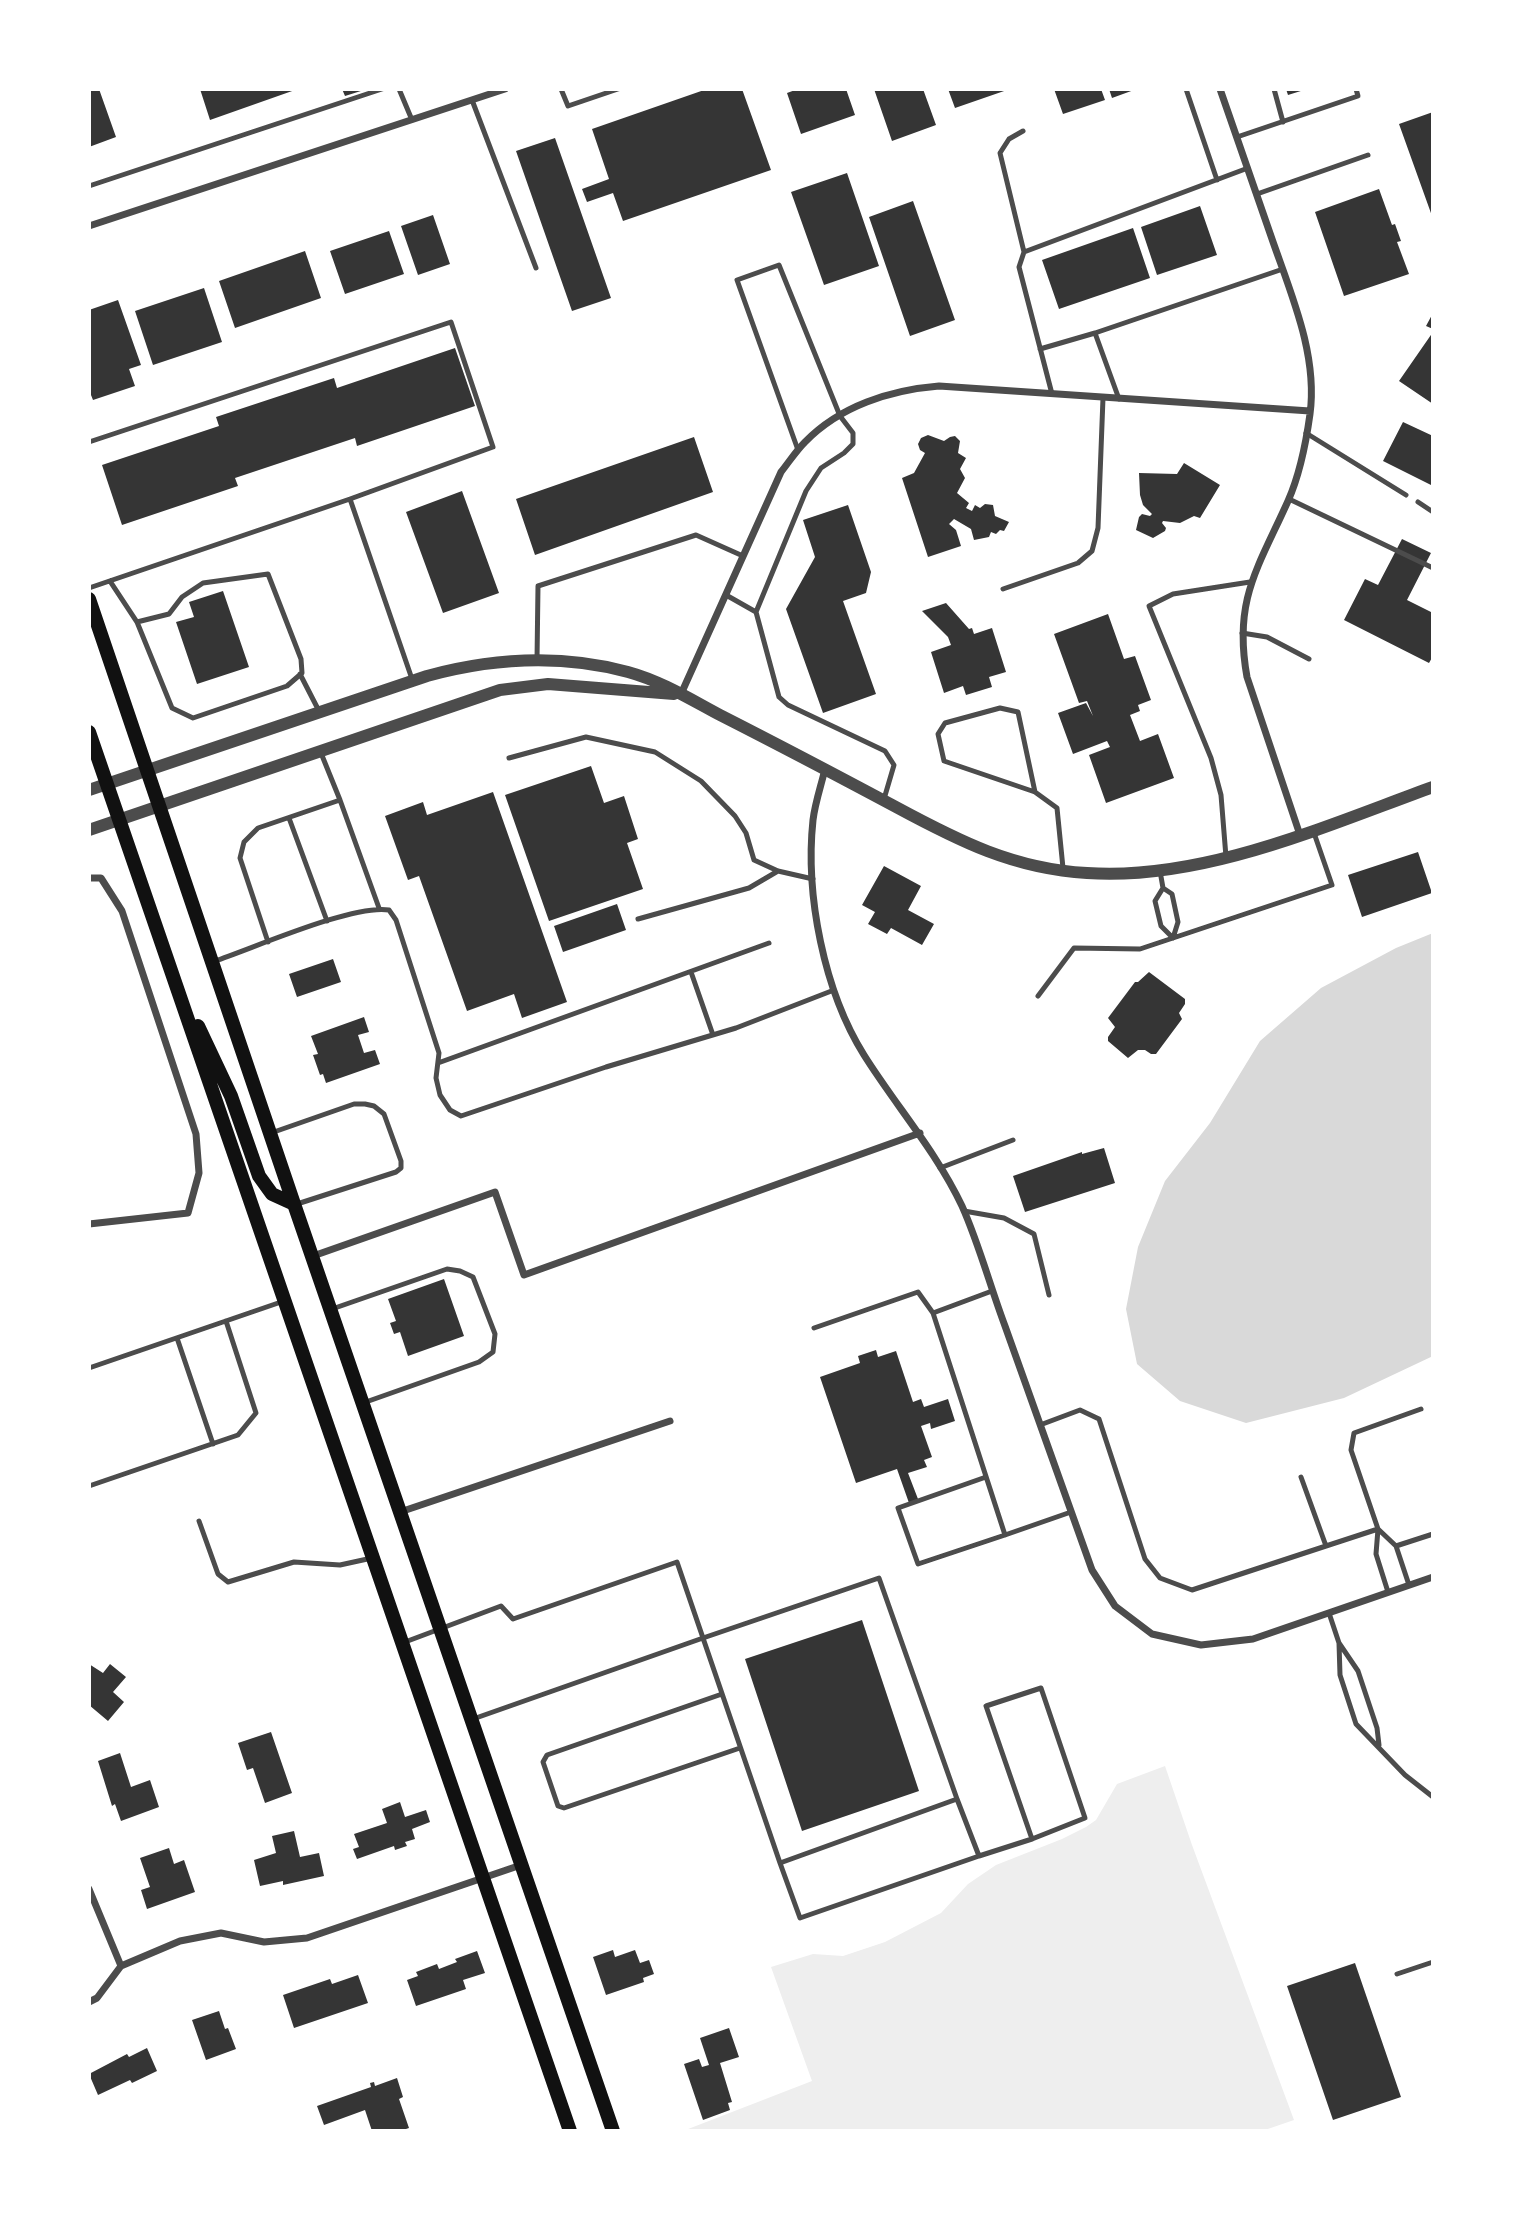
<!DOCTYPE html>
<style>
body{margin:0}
#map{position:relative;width:1522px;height:2220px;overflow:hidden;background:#fff;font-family:Merriweather,serif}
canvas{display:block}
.frame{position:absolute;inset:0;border:91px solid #fff;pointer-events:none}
</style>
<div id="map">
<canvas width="1522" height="2220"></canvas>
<div class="frame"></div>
</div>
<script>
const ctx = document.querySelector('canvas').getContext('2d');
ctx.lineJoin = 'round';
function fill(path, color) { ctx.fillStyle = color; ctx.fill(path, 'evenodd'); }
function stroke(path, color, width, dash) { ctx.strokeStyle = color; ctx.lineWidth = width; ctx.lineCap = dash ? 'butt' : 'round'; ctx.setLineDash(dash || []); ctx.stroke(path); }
fill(new Path2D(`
 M1165 1766 1192 1845 1294 2120 1262 2131H683L812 2081 771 1967 813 1954 843 1956 885 1942 941 1913 968 1884 996 1865 1062 1839 1086 1827 1096 1820 1117 1784Z`), '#eee');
fill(new Path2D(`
 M1433 933V1356L1344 1398 1246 1423 1180 1401 1137 1364 1126 1309 1138 1247 1165 1181 1210 1123 1260 1041 1321 988 1396 948Z`), '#d9d9d9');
fill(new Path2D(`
 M89 89H99L116 137 89 147Z
 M200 89H295V90L210 120Z
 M342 89H364V90L345 96Z
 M707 89H742L771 170 623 221 613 193 587 202 582 189 609 179 592 129Z
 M798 89H846L855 115 801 134 787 93Z
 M874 89H923L936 125 892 141Z
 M948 89H1007V90L955 108Z
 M1054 89H1101L1105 100 1063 114Z
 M1109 89H1134V90L1112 98Z
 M1286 89H1304V90L1288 95Z
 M1433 112V216H1432L1399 124Z
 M555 138 611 298 572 311 516 151Z
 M847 173 879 266 824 285 791 192Z
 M1379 189 1392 225 1395 224 1401 241 1397 242 1409 274 1344 296 1315 212Z
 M913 201 955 320 910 336 869 217Z
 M1200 206 1217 255 1157 275 1141 227Z
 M433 215 450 264 418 275 401 226Z
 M1133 228 1150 278 1059 309 1042 260Z
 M389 231 404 274 345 294 330 251Z
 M305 251 321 298 235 328 219 281Z
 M204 288 222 342 153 365 135 311Z
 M118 300 141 365 129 369 135 386 93 400 89 390V310Z
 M1433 313V329L1426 326Z
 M1433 332V404L1399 381Z
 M455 348 475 406 357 446 355 438 235 478 238 486 122 525 102 465 219 426 216 417 334 378 337 388Z
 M1403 422 1433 436V486L1383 461Z
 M928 435 944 441 950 437 955 436 960 441 958 453 966 458 960 469 965 478 957 493 969 503 966 508 972 511 975 505 980 508 985 504 993 505 995 516 1009 522 1004 531 1000 530 996 534 991 532 989 537 974 540 971 529 954 519 949 524 956 530 961 546 928 557 902 478 914 473 925 453 920 450 918 444 921 438Z
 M694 437 713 492 535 555 516 499Z
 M1184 463 1220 485 1200 518 1194 516 1180 523 1163 521 1162 523 1166 528 1165 531 1153 538 1136 530 1139 517 1142 514 1150 516 1152 514 1143 505 1140 495 1139 473 1177 474Z
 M462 491 499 593 443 613 406 512Z
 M848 505 871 572 866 593 843 601 876 694 823 713 786 609 815 557 803 520Z
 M1402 539 1431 553 1407 600 1433 613V656L1429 663 1344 620 1365 579 1378 585Z
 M223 591 249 667 197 684 176 622 194 617 189 602Z
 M946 603 969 629 972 628 974 634 992 628 1006 672 989 677 992 687 966 695 963 686 944 693 931 652 951 645 948 637 922 611Z
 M1108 614 1124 659 1135 656 1151 700 1138 705 1140 711 1130 715 1140 741 1158 734 1174 778 1106 803 1089 755 1110 747 1107 741 1073 754 1058 713 1086 703 1093 716 1087 701 1079 703 1054 634Z
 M591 766 604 803 624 796 638 839 627 843 643 889 549 921 505 795Z
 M493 792 567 1002 522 1018 514 994 467 1011 419 876 408 880 385 816 423 802 427 815Z
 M1418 852 1432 893 1362 917 1348 875Z
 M884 866 921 886 908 910 934 924 922 945 891 928 887 934 868 924 875 912 862 905Z
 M617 904 626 930 563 952 554 926Z
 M333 959 341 982 297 997 289 974Z
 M1149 972 1185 999V1004L1179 1013 1182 1019 1156 1054H1151L1145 1050H1138L1128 1058 1108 1041V1037L1115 1027 1108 1018 1135 982H1138Z
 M364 1017 369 1032 358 1035 364 1053 375 1050 380 1064 326 1083 323 1074 320 1075 313 1055 318 1054 311 1036Z
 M1104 1148 1115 1183 1025 1212 1013 1176 1082 1152V1154Z
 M444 1279 464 1336 408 1356 400 1332 394 1334 390 1323 396 1321 388 1299Z
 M876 1350 878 1357 896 1351 913 1402 921 1399 924 1407 948 1399 955 1421 931 1429 930 1423 921 1426 932 1457 924 1460 927 1467 908 1473 918 1499 909 1503 897 1469 856 1483 820 1377 860 1363 858 1356Z
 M862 1620 919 1791 802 1831 745 1659Z
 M89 1664 103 1673 110 1664 126 1677 113 1692 124 1702 108 1721 89 1705Z
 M271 1732 292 1793 265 1803 253 1768 247 1770 238 1743Z
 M120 1753 131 1787 150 1780 159 1807 121 1821 115 1804 112 1806 98 1761Z
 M400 1802 405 1817 426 1810 430 1822 412 1829 415 1839 405 1842 407 1846 395 1850 394 1846 357 1859 353 1849 359 1847 354 1834 387 1823 382 1809Z
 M294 1831 300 1857 319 1853 324 1876 283 1885V1881L260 1886 254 1860 276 1853 272 1836Z
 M169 1848 174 1864 184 1860 195 1892 147 1909 141 1890 150 1887 140 1858Z
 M613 1950 615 1957 635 1950 640 1963 649 1960 654 1974 643 1978 644 1982 606 1995 593 1957Z
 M477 1951 485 1973 463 1980 466 1989 416 2006 407 1980 418 1976 416 1972 437 1964 439 1969 457 1962 455 1959Z
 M1355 1963 1401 2097 1333 2120 1287 1986Z
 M358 1975 368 2003 294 2028 283 1995 330 1979 332 1984Z
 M219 2011 225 2029 228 2028 236 2049 206 2060 192 2020Z
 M729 2028 739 2057 720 2063 732 2102 728 2103 730 2110 703 2120 684 2064 699 2059 702 2067 709 2065 700 2038Z
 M147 2048 157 2071 132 2083 130 2080 98 2095 89 2074 127 2054 129 2057Z
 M397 2078 403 2097 399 2099 409 2128 400 2131H372L365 2110 324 2125 317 2106 371 2087 370 2083 374 2082 375 2086Z`), '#353535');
stroke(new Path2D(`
 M399 89 412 120
 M561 89 568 106 618 89
 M1186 89 1217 180
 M1274 89 1283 122
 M472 100 536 268
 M1023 131 1009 139 1000 153 1024 252 1019 267 1052 394
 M1237 137 1358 96 1356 89
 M89 186 382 89
 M1257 194 1368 155
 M1024 252 1248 168
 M1040 349 1095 333
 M1119 399 1095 333 1283 269
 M1306 433 1406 495
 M89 442 451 322 493 447 350 499
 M1289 499 1433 568
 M1418 502 1433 512
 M110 581 137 622 172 708 193 718 287 686 302 673 301 659 268 574 203 583 182 597 169 614 137 622
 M89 588 350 499 412 679
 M1003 589 1078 563 1092 551 1098 528 1103 398
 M726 595 756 612 779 697 788 705 885 751 894 765 884 799
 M756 612 806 491 821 468 844 453 853 444V433L840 416 779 265 737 280 798 450
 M1242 633 1267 637 1309 659
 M537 660 538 586 696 535 743 556
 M300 674 319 711
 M509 758 586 737 655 752 701 781 735 816 746 833 754 860 778 871 813 879
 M1035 792 1018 712 1000 708 945 723 938 734 944 761 1035 792 1057 808 1063 868
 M340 800 379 908
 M289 818 327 921
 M1226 857 1221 795 1211 758 1149 606 1173 594 1250 582
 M1160 871 1163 888 1155 901 1161 926 1173 938 1178 922 1172 894 1163 888
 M638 919 749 888 778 871
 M268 942 240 858 244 842 258 828 340 800 321 753
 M215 961C254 948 353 904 389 910L396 920 439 1053 436 1078 440 1095 450 1110 461 1116 606 1067 736 1028 834 990
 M691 972 713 1035
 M1038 996 1074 948 1140 949 1332 885 1314 833
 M438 1063 769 943
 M271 1133 354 1104H365L374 1106 384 1114 401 1161V1168L396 1172 297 1204
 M940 1168 1013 1140
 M964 1211 1004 1218 1034 1234 1049 1295
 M992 1291 933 1313 1005 1535 1071 1512
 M332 1309 447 1269 460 1271 473 1277 495 1334 493 1352 479 1362 363 1403
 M814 1328 918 1292 933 1313
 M177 1338 213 1444
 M89 1368 284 1301
 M1040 1425 1080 1410 1099 1419 1145 1559 1160 1578 1192 1590 1326 1546
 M986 1477 898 1508 918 1564 1005 1535
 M1301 1477 1326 1546 1378 1529 1351 1450 1354 1433 1421 1409
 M89 1486 238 1435 256 1413 226 1321
 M199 1521 218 1574 228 1582 294 1562 340 1565 372 1558
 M1396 1546 1433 1534
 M1388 1592 1376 1554 1378 1529 1396 1546 1409 1585
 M1329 1613 1339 1643 1358 1671 1377 1728 1379 1745
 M405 1642 501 1606 513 1619 677 1562 703 1638 879 1578 957 1799 780 1863 703 1638 473 1719
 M1339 1643 1340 1675 1356 1724 1405 1775 1433 1797
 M722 1694 547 1755 543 1762 558 1806 564 1808 740 1748
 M979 1856 1032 1839 986 1706 1041 1688 1085 1818 1032 1839
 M780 1863 800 1918 979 1856 957 1799
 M1397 1974 1433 1962`), '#4c4c4c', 5);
stroke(new Path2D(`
 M1220 89C1237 139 1255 189 1272 239 1291 294 1318 355 1310 414 1306 443 1300 474 1288 501 1258 568 1233 600 1247 677L1300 835
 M89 226 505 89
 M681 694 781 472C789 462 796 451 805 442 840 406 890 390 939 386L1310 411
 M825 769C821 786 815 803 813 820 805 895 824 991 864 1055 896 1106 936 1151 962 1206 979 1244 990 1286 1005 1326 1034 1407 1063 1489 1092 1570L1115 1606 1152 1634 1201 1645 1253 1639 1433 1577
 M89 878H101L122 911 196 1134 199 1173 188 1213 89 1224
 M313 1256 495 1192 524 1275 920 1133
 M400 1512 670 1421
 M89 1889 121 1966
 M89 2002 97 1998 121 1966 180 1941 221 1933 264 1942 307 1938 521 1865`), '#4c4c4c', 7);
stroke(new Path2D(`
 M89 790 427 676C493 658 561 654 628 672 661 681 690 699 720 715 779 745 838 776 896 807 959 841 1014 869 1087 873 1203 881 1325 826 1433 787
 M89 830 500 690 548 684 674 694`), '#4c4c4c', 12);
stroke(new Path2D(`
 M89 599 294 1204 613 2131
 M89 732 570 2131
 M198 1026 231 1096 259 1176 272 1194 294 1204`), '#111', 14);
</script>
